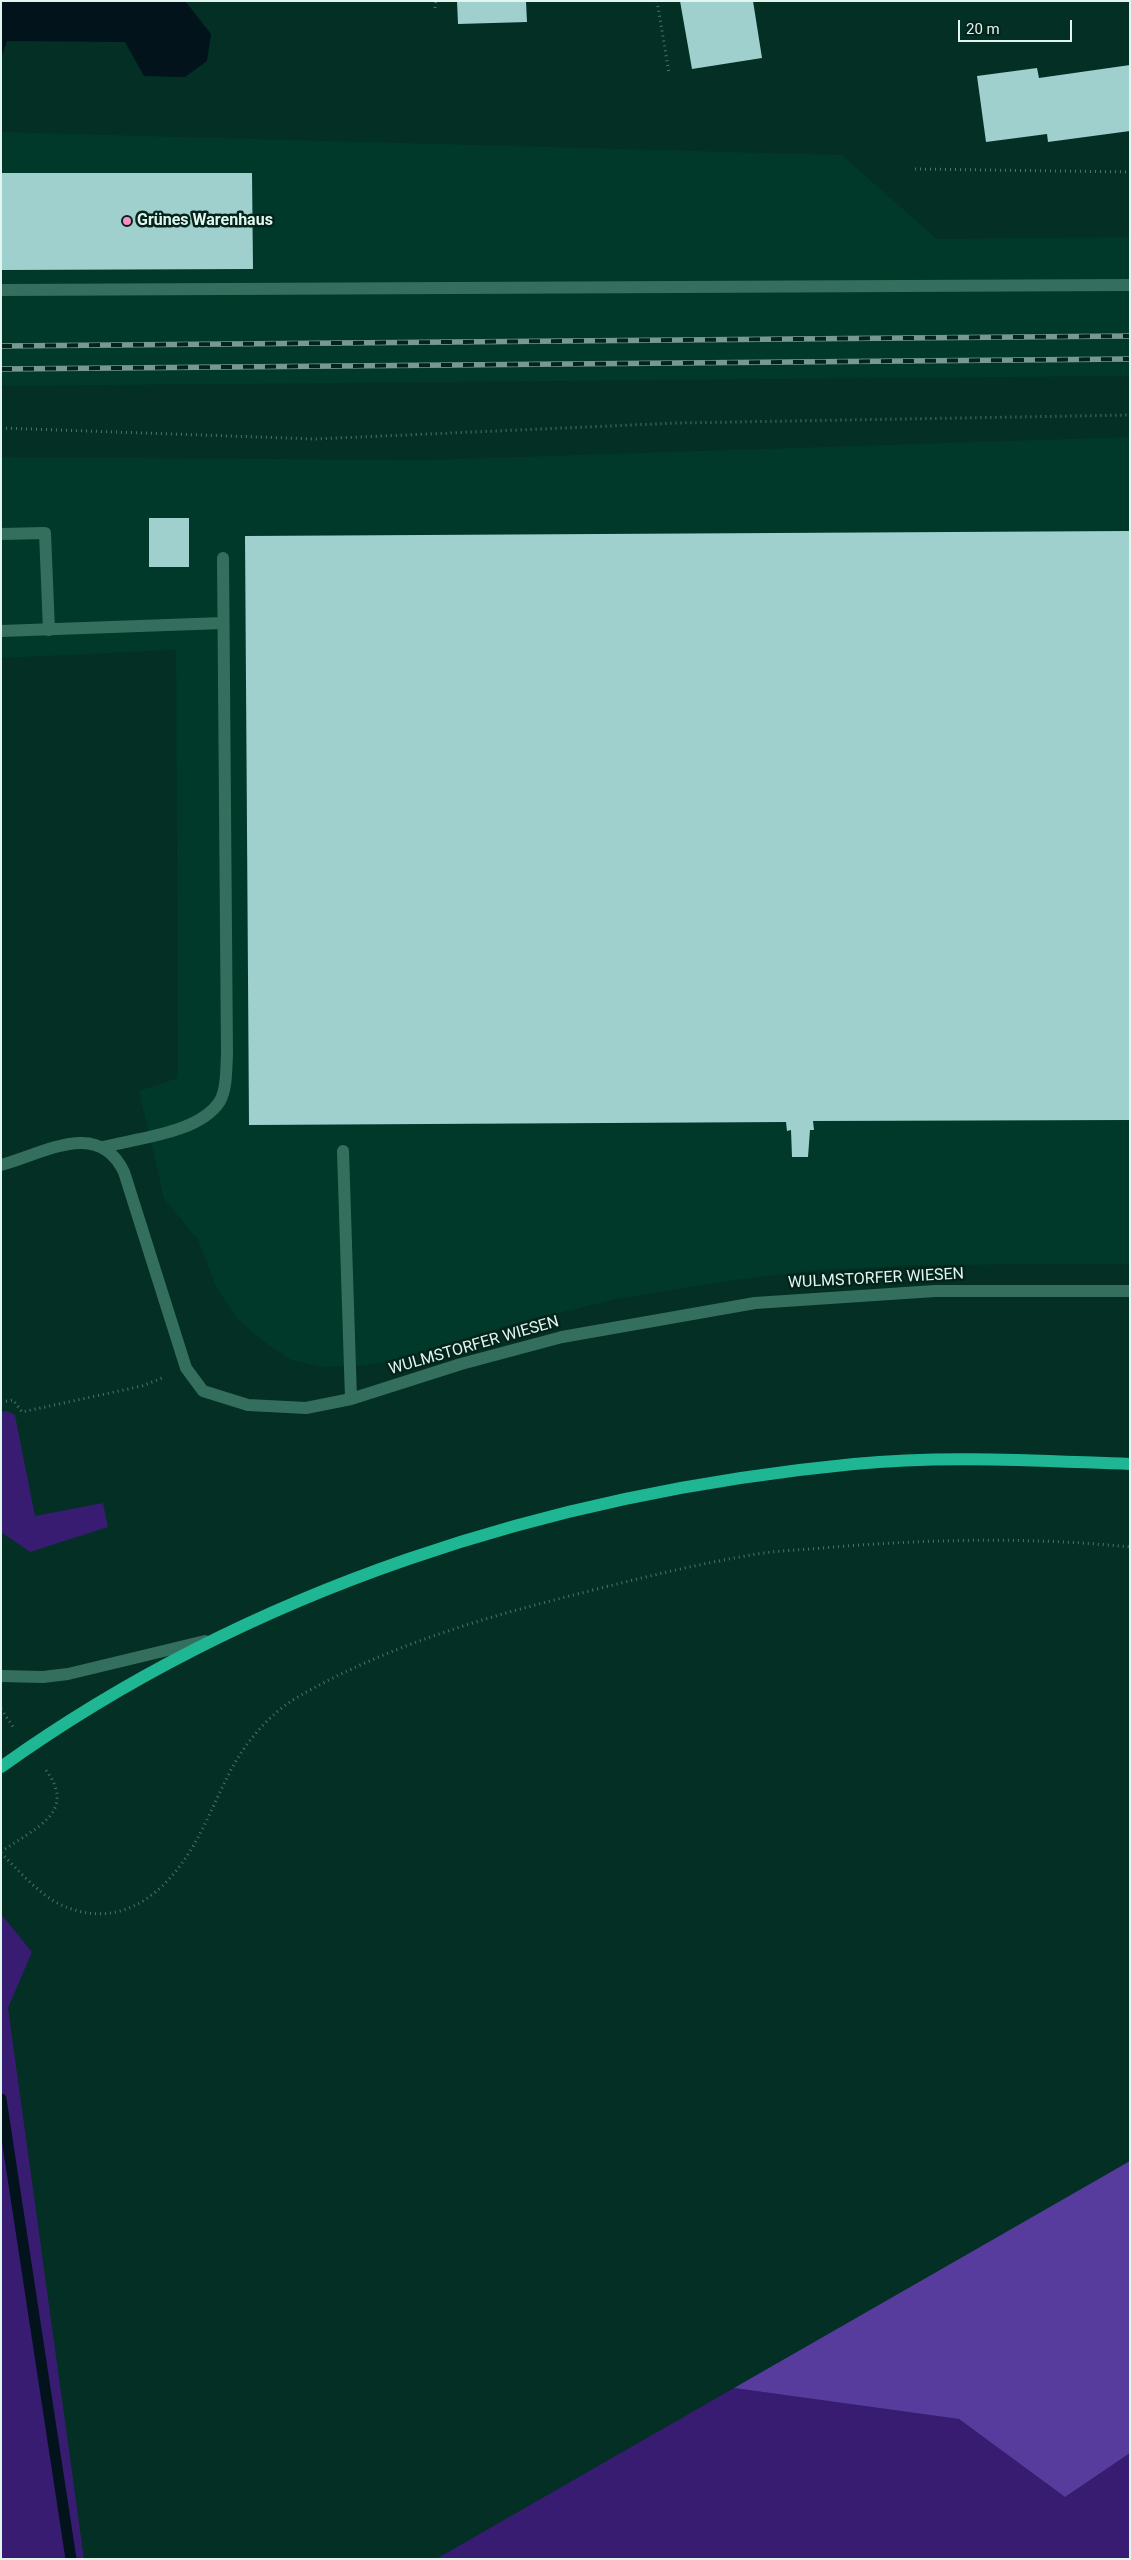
<!DOCTYPE html>
<meta charset="utf-8">
<style>
body{margin:0}
#map{position:relative;width:1131px;height:2560px;overflow:hidden;background:#032f24;font-family:Roboto,sans-serif}
canvas{display:block}
.frame{position:absolute;inset:0;border:2px solid #e0f6ee;pointer-events:none}
.scale{position:absolute;left:958px;top:20px;width:114px;height:22px;box-sizing:border-box;border:2px solid #e0f6ee;border-top:0;padding-left:6px;font-size:15px;line-height:18px;white-space:nowrap;color:#e0f6ee;-webkit-text-stroke:4px #04241b;paint-order:stroke}
</style>
<div id="map">
<canvas width="1131" height="2560"></canvas>
<div class="frame"></div>
<div class="scale">20 m</div>
</div>
<script>
const ctx = document.querySelector('canvas').getContext('2d');
ctx.lineJoin = 'round';
function fill(path, color) { ctx.fillStyle = color; ctx.fill(path, 'evenodd'); }
function stroke(path, color, width, dash) { ctx.strokeStyle = color; ctx.lineWidth = width; ctx.lineCap = dash ? 'butt' : 'round'; ctx.setLineDash(dash || []); ctx.stroke(path); }
function label(font, color, halo, rows, align = 'center') {
  ctx.font = font + ' Roboto,sans-serif'; ctx.lineWidth = 5; ctx.setLineDash([]); ctx.textBaseline = 'middle'; ctx.strokeStyle = halo; ctx.fillStyle = color; for (const [text, x, y, turn = 0] of rows) {
    ctx.save(); ctx.translate(x, y); ctx.rotate((+turn || 0) * Math.PI / 180); ctx.textAlign = isNaN(turn) ? turn : align; if (halo) ctx.strokeText(text, 0, 0); ctx.fillText(text, 0, 0); ctx.restore();
  }
}
fill(new Path2D(`
 M1 132 842 155 937 239 1130 237V376L1 386Z
 M1130 437V1264L920 1265 818 1270 728 1281 617 1299 516 1323 383 1363 356 1366 321 1367 291 1360 264 1342 237 1319 216 1287 198 1240 164 1199 139 1091 178 1078 176 650 1 658V457L423 460Z`), '#00382a');
fill(new Path2D(`
 M7 1411 15 1415 35 1516 103 1503 108 1527 30 1552 1 1532V1412Z
 M1 1914 32 1952 8 2008 84 2559H1Z
 M734 2388 959 2419 1065 2497 1130 2453V2559H436Z`), '#381c72');
fill(new Path2D(`
 M1130 2161V2453L1065 2497 959 2419 734 2388Z`), '#573c9e');
fill(new Path2D(`
 M1 1H185L211 34 207 61 185 77 144 76 125 42 7 41 1 58Z`), '#02131b');
stroke(new Path2D(`
 M1 2099 71 2559`), '#02131b', 11);
fill(new Path2D(`
 M457 1H526L527 22 458 24Z
 M680 1H753L762 58 692 69Z
 M1130 65V131L1048 142 1047 134 986 142 977 76 1037 68 1039 78Z
 M1 173H252L253 269 1 270Z
 M149 518H189V567H149Z
 M1130 531V1120L813 1121 814 1130H810L808 1157H792L791 1130 787 1131 786 1122 249 1125 245 536Z`), '#a0d0cd');
stroke(new Path2D(`
 M657 1 669 73
 M435 8 436 1
 M915 169 1130 172
 M1 428 315 439 677 423 1130 415
 M1 1402 13 1400 22 1412 142 1386 162 1378
 M1 1709 14 1728
 M1 1852C34 1828 79 1813 45 1769
 M1 1853C18 1870 38 1893 59 1904 118 1932 163 1896 192 1848 210 1818 221 1785 239 1756 255 1731 277 1708 303 1694 382 1649 475 1620 562 1598 624 1582 687 1566 751 1555 778 1550 806 1550 834 1547 932 1539 1032 1537 1130 1547`), '#50746a', 3, [1, 4]);
stroke(new Path2D(`
 M1 290 1130 285
 M1 534 45 533 49 630
 M1 631 223 623
 M103 1147C138 1138 200 1133 220 1101 227 1088 226 1069 227 1055L223 558
 M343 1151 351 1399
 M1 1165C43 1154 98 1118 124 1172L186 1368 203 1391 248 1405 306 1408 351 1399 461 1364 562 1337 755 1303 935 1291H1130
 M1 1676 43 1677 68 1674 205 1641`), '#346f5d', 12);
stroke(new Path2D(`
 M1 1767C251 1588 551 1493 854 1464 946 1455 1039 1461 1130 1464`), '#1eb693', 12);
const rail = new Path2D(`
 M1 346 1130 336
 M1 369 1130 359`);
stroke(rail, '#799990', 5.5);
stroke(rail, '#04241b', 4, [11]);
for (const [x, y, r, color] of [
 [127,221,5,"#fc8fc1"]
]) { const dot = new Path2D(); dot.arc(x, y, r, 0, 2 * Math.PI); ctx.fillStyle = color; ctx.fill(dot); stroke(dot, '#04241b', 2); }
label('bold 16px', '#e0f6ee', '#04241b', [
 ["Grünes Warenhaus",137,221]
], 'left');
label('16px', '#e0f6ee', '#04241b', [
 ["WULMSTORFER WIESEN",876,1279,-3],
 ["WULMSTORFER WIESEN",474,1346,-16]
]);
</script>
